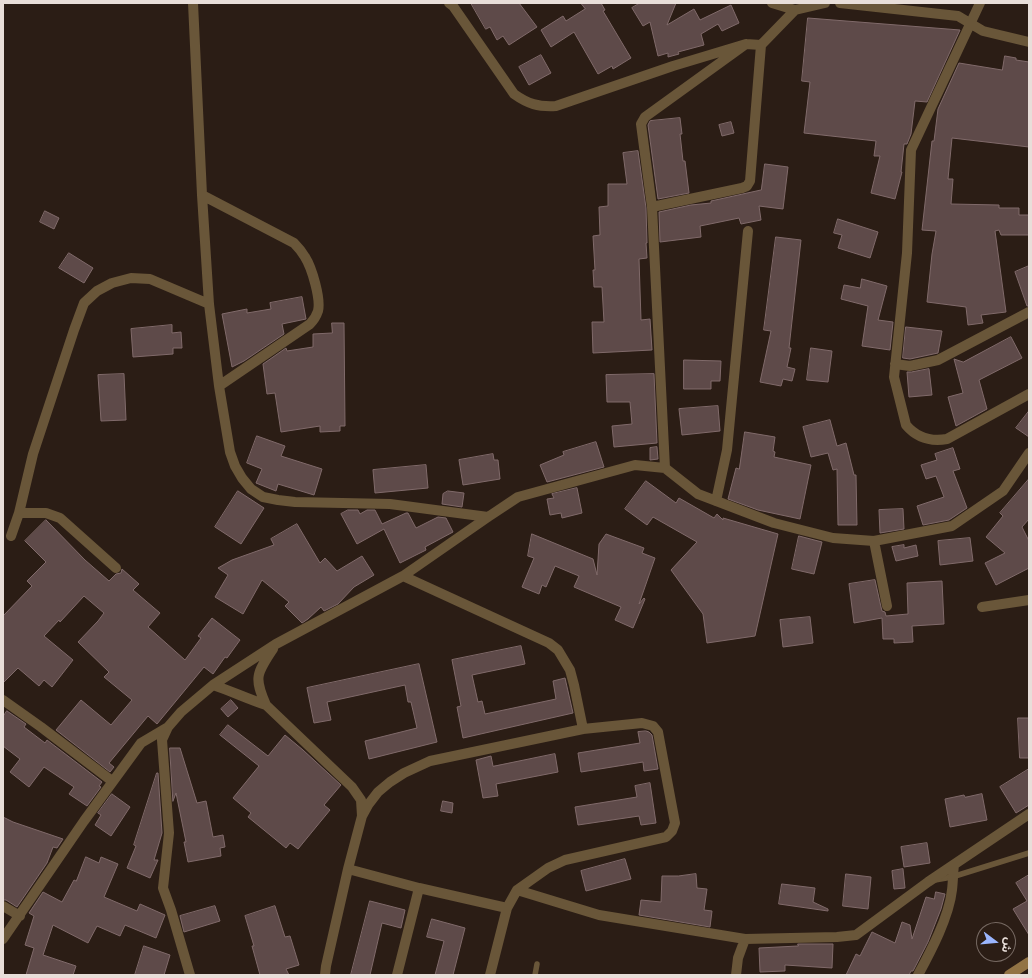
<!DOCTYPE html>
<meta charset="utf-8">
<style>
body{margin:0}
#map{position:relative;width:1032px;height:978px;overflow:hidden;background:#2b1d15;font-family:"Sofia Sans Condensed","Noto Sans Arabic",sans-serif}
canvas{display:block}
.frame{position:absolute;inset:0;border:4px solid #e8ded9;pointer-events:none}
.north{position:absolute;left:976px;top:922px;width:40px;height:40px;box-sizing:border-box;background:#2b1d15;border:1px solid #776a63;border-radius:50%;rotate:106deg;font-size:11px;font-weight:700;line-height:16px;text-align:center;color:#e8ded9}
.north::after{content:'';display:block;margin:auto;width:14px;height:18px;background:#9ab5fd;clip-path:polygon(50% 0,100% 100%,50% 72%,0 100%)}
</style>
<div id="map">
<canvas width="1032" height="978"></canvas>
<div class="frame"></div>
<div class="north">ش</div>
</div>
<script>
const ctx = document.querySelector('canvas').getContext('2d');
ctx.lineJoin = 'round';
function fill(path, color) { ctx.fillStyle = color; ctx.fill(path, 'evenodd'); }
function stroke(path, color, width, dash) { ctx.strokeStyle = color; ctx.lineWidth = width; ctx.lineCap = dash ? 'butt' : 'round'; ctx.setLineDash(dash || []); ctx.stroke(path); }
const building = new Path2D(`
 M471 3H519L537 27 509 45 503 36 497 40 490 27 486 29Z
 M581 3H601L605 10 603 11 631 58 613 69 612 66 598 74 574 32 551 47 541 30 563 16 566 21 585 9Z
 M640 3H676L667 25 694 9 700 20 731 5 739 23 722 31 718 24 701 34 704 45 678 52 679 54 668 57V53L658 56 650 22 643 26 632 8Z
 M808 18 960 30 927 102 915 101 911 134 907 144H904L901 172H902L895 199 871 193 880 156H874L876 141 804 133 810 82 802 81Z
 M541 55 551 73 529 85 519 67Z
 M1005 56 1016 58V60L1029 62V147L952 138 948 179H953L951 204 999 205V208H1019V215H1029V235H1001L999 230 995 231 1006 312 981 315 983 323 968 325 966 307 927 302 932 254 936 231 922 230 932 141H934L938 109 959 63 1002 70Z
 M680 118 682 134H680L683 161H685L689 193 658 199 648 125 650 121Z
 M731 122 734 133 722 136 719 125Z
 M638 151 646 208 647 243H646L647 258 639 259 641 320 650 319 652 350 593 353 592 322H604L602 287H594L593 270H595L593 236 600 235 599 207 608 206V184H627L623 153Z
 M765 164 788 167 783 209 759 206 761 220 741 224 739 218 710 224 700 226 701 237 660 242 659 212 691 205 711 203V201L761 190Z
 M45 211 59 218 54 229 40 222Z
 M838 219 878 232 870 258 838 248 842 235 834 233Z
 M776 237 801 240 789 348H791L787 367 795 369 792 381 783 379 781 386 760 382 771 331 764 330Z
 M69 253 93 268 84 283 59 268Z
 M1029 266V306H1027L1015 272Z
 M862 279 887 286 878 320 893 322 890 350 862 346 868 306 841 299 844 285 860 288Z
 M302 297 306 319 282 324 284 334 244 361 232 367 222 314 247 309V313L271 309 270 303Z
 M332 323H344L345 426H340V431L320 432V426L281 432 275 393 267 394 263 364 286 348 287 351 313 347V334L332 333Z
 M172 325V333L181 332 182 348H173V354L133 357 131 329Z
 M906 327 942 331 938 353 910 359 903 358Z
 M1011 337 1022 358 979 380 987 409 956 426 948 397 963 393 954 359 963 362Z
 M811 348 832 351 828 382 807 380Z
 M684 360 721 361 720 381H711V389H684Z
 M929 369 932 395 909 397 907 372H911Z
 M124 374 126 420 101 421 98 375Z
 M654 374 657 443 614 447 612 426 632 424 630 402H607L606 375Z
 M718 406 720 431 682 435 679 409Z
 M1029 411V437L1016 428Z
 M830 420 837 446 846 443 854 475H856L857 525H838L837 469 833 470 828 453 811 457 803 427Z
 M745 432 775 437 773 451 775 452 774 457 811 465 800 519 758 510 728 499 736 468 739 469Z
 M257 436 285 446 281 456 322 469 314 495 278 484 276 491 256 483 262 469 247 463Z
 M596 442 604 467 547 482 540 465 564 455 563 452Z
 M657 447 658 459 650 460V448Z
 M953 448 960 469 953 471 967 508 949 520 923 525 917 506 944 497 936 476 926 479 921 465 937 460 935 454Z
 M493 454 494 460H498L500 479 463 485 459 460Z
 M426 465 428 488 375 493 373 470Z
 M1029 479V519L1022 527 1029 541V568L996 585 985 563 1005 553 986 537 1003 516 1000 513Z
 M646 481 676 503 679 498 714 518 717 514 723 520V518L778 534 755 636 707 643 703 614 671 570 697 542 653 517 647 525 625 509Z
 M577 488 582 513 562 518 561 513 550 515 547 499 554 498 552 494Z
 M238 491 264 508 241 544 215 527Z
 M448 491 464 493 462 507 442 504 443 494Z
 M903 509 904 529 880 533 879 510Z
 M348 510H358L360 514 367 510H375L382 524 406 513H408L416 528 438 517 446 518 453 532 425 547 426 550 400 563 384 529 357 544 341 514Z
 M46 520 85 560 109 581 116 574 121 573 122 569 139 584 133 590 160 613 148 627 185 660 201 638 198 636 212 618 240 640 227 658 225 657 213 674 204 667 157 724 148 716 109 763 114 767 110 772 56 730 81 700 111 725 132 700 104 677 109 672 78 642 98 621 104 613 84 596 60 622 59 620 44 636 73 660 52 687 44 680 39 686 18 668 3 683V616L32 586 27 581 46 562 25 541Z
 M297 524 320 563 325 558 337 571 362 556 374 575 354 587 338 604 324 611 321 607 308 619 302 623 285 606 289 602 262 580 243 614 215 597 228 575 218 568 232 560 274 545 271 539Z
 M532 534 593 559 597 575 599 544 606 534 644 548 642 553 655 558 639 604 644 598 645 599 633 628 615 620 621 607 574 587 579 576 555 566 546 587 542 585 539 594 522 587 534 558 528 556Z
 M799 536 822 542 814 574 792 569Z
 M970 538 973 561 940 565 938 541Z
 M904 545V548L916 545 918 556 896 561 892 547Z
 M875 580 881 607 882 611 885 612 886 616 908 614 907 583 942 581 944 624 912 626 913 642 894 643V639H883L882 618 854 623 849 584Z
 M810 617 813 643 783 647 780 620Z
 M521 646 525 664 472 675 478 702 482 701 485 714 556 699 553 681 565 678 573 713 463 738 457 707 461 706 452 660Z
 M419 664 437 742 369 759 365 741 417 728 411 702H408L405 685 327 702 331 720 314 723 307 688Z
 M231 700 238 708 228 717 221 709Z
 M7 711 26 724 24 727 45 743 47 740 102 782 99 786 101 787 87 806 69 794 74 787 44 767 29 787 10 772 20 759 3 746V717Z
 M1018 718H1029V758H1020Z
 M228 725 268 756 285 735 303 750 341 785 324 805 330 810 298 849 290 843 286 848 248 817 251 813 233 798 259 766 220 735Z
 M646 731 649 732 652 735 658 769 644 771 643 762 581 772 578 753 640 743 638 732Z
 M170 748H180L197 803 206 801 213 837 223 835 225 847 220 848 221 856 188 862 184 842H186L176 793 173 801Z
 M555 754 558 772 496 784 498 796 483 798 476 760 491 756 493 766Z
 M1029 769V805L1016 813 1000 787Z
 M157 773H158L162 833 154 860H158L150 878 127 868 136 846 134 845Z
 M650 783 656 823 641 825 639 816 578 825 575 807 637 797 635 786Z
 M112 794 130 807 111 836 95 825 101 815 98 813Z
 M982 794 987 820 950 827 945 799 964 795 965 797Z
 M443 801 453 803 452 813 441 811Z
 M3 817 13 822 63 839 57 848 53 847 47 863 17 907 6 900H3Z
 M927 843 930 863 904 867 901 847Z
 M86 857 99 863 101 857 118 864 104 897 137 911 140 904 165 915 156 938 125 925 120 936 97 926 88 943 53 925 43 955 76 966 73 975H26L34 948 25 945 34 916 29 913 43 892 62 902 74 880 76 881Z
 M625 859 631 879 586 891 581 871Z
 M903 869 905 888 894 889 892 871Z
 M696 874 697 888 707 889 704 910 712 911 710 927 639 915 641 900 661 902 662 876H678Z
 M846 874 871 877 868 909 843 906Z
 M1029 875V935L1013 909 1027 901 1016 883Z
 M782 884 815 888 813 902 828 909V911L779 904Z
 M936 892 945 894 941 909 928 942 913 971H911L909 975H846L856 954 860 956 872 932 895 943 902 922 910 925 912 939 926 897 934 899Z
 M370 901 405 910 401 928 382 923 370 975H351Z
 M215 906 220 921 184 932 180 916Z
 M275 906 285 937 290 936 299 965 286 969 289 975H260L252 946H254L245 916Z
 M432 919 465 928 453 975H435L444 941 427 937Z
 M798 944H833L832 968 785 965V971L760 972 759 948 798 946Z
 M144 946 170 955 164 975H135Z`);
fill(building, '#5e4a49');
stroke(building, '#806a6a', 1);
stroke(new Path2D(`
 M935 880 952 877 1029 853
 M535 975 537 964`), '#695639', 5.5);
stroke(new Path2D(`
 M193 3 202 195 209 304 219 386 230 452 235 466 242 478 251 489 263 497 278 500 295 502 390 504 488 517
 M449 3 453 6 514 94C528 104 538 107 556 106L673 66 746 44 761 45 795 10 825 3
 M772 3 795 10
 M840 3 958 16 983 31 1029 42
 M980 3 911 150 907 253 894 377 906 425C917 438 930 442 947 439L1029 394
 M202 195 294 243C298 247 302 252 305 257 312 268 321 299 318 311 316 317 313 321 310 324L219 386
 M652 207 742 188 747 186 750 181 761 45
 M895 364 910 366 938 360 1029 312
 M665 468 652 207 641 124 645 117 746 44
 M716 501 727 450 748 231
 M19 513H46L60 518 116 568
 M11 536 19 513 33 454 74 330 84 303 97 291 112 283 131 278 150 279 209 304
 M874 541 887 606
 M403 576 549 643 558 650 570 670 574 685 583 729
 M982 607 1029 600
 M213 685C231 691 248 699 266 705 254 678 256 674 273 649
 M3 700 41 727 112 781
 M266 705 352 787 361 800 362 816 348 869 326 966 325 975
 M168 727 162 740 169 833 163 888 171 910 190 975
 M362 816 368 805 378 792 390 782 404 773 430 761 583 729 642 723 653 726 658 732 675 823 672 831 666 837 565 860 548 868 517 890 507 908 490 975
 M348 869 419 888 507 908
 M517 890 599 915 745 939 837 937 856 935 928 882 1029 814
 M3 906 20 916
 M3 939 84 821 141 743 168 727 181 712 213 685 276 644 403 576 488 517 518 497 635 465 665 468 698 494 774 523 833 538 874 541 952 526 1003 491 1029 453
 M397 975 419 888
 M736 975 738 958 745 939
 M918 975C931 951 949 917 952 890 953 882 953 873 954 865`), '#695639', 10);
stroke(new Path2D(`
 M1009 975 1029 962`), '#927344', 10);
</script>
